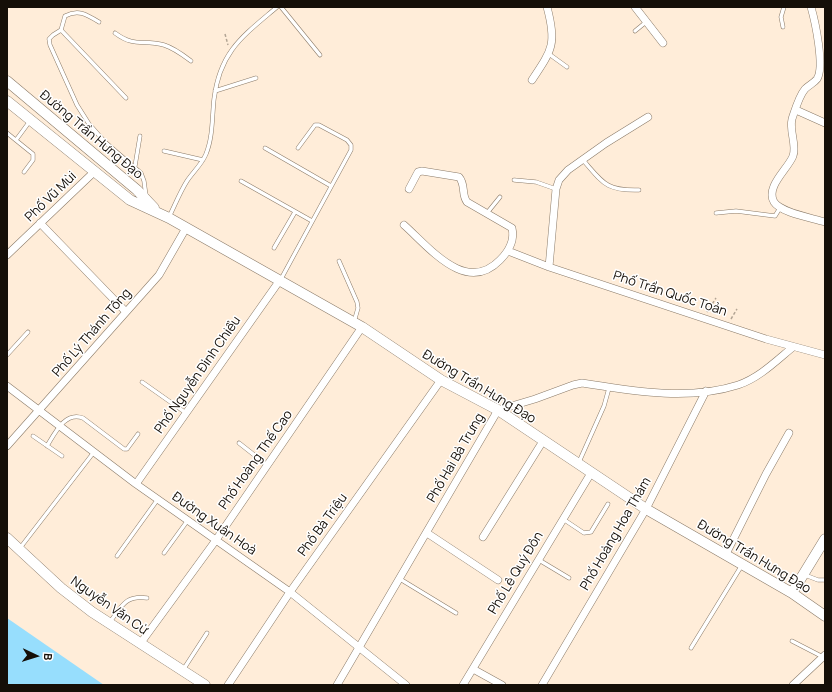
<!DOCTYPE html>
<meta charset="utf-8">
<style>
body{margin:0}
#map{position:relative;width:832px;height:692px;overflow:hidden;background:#ffedd9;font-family:Manrope,sans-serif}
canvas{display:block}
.frame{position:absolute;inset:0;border:8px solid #150f08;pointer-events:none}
.north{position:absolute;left:16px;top:636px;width:40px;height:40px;-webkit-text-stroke:3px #fff;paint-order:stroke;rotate:94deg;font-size:11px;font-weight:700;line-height:16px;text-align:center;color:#150f08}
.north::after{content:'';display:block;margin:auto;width:14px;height:18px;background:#150f08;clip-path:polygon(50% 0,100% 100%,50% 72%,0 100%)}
</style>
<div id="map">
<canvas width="832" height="692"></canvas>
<div class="frame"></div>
<div class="north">B</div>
</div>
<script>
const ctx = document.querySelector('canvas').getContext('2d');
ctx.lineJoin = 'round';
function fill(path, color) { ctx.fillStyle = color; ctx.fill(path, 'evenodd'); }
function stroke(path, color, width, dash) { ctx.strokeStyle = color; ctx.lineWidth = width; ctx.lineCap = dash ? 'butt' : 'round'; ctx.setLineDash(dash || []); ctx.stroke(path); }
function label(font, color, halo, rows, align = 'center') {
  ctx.font = font + ' Manrope,sans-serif'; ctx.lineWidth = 3; ctx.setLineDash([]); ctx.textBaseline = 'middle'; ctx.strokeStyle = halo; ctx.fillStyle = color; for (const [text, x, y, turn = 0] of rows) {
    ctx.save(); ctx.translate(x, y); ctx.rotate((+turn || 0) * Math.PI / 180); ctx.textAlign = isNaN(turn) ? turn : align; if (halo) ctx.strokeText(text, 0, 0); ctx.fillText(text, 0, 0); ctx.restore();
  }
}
fill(new Path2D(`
 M7 618 104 685H7Z`), '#97defd');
const lane = new Path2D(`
 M281 7 320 55
 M99 22C86 14 78 9 65 16L61 30 126 98
 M783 27 781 17 784 7
 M61 30 53 35 49 39 50 45 77 105 89 124 105 142 141 173 144 181 146 196
 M635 31 646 22
 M115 33C135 48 143 39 164 45 174 48 183 55 191 61
 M549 54 567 67
 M215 91 256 78
 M7 133 33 154V160L24 172
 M16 140 30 121
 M265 148 331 186
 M164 151 203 160
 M583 160C603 183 606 191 639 190
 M135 166 140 136
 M514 180 536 182 556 189
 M241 181 312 221
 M487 213 500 197
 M716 213 736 211 775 216 780 208
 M169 217C175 205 180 192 187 181 193 172 202 164 206 154 213 137 212 117 214 99 220 51 243 36 277 7
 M274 248 295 212
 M339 261 357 302 358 308 354 322
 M281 279 351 150V145L347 140 319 125H315L298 148
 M7 355 28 332
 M142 382 186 413
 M33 436 62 456
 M239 443 267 465
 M47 446C55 433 65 411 83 418L124 449H127L138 434
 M579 462 604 406 609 388
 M563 519 584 533 591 532 608 504
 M20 548 94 452
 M164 553 188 520
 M117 556 158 499
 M539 560 569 578
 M805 575 818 580H825
 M400 579 456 613
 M109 623C122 607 124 595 147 598
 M792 641 823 657
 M691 648 742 565
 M183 670 207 633`);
const street = new Path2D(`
 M635 7 663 43
 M811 7C815 21 825 67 817 79 814 83 809 85 805 89 799 96 795 110 792 119 789 131 797 145 793 156 788 169 765 187 774 202 781 213 813 218 825 222
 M532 80C552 50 557 44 547 7
 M796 110 825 123
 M40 223 126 312
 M404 225C430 248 466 295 500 260 509 251 515 241 512 228L467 202C461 194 466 185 459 177L422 171 418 172 409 189
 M508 251 549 267 766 339 825 355
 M7 255 94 172
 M549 267 556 189 559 180 568 170 606 143 648 117
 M7 386 136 484 290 592 406 685
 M7 446 159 275 186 228
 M136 484 280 280
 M427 533 498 580
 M483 537 543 441
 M726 554 766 474 789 433
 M140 644 216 540 362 327
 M473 669 502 685
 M228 685 290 592 441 380
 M337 685 498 410 535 399 573 385 582 383C633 391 688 401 738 385 759 378 776 361 793 347
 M463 685 591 473
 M542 685 646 509 706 391
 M793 685 825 655`);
const secondary = new Path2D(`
 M7 81 137 190 154 208
 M7 101 130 200 169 218 362 327 441 380 498 410 646 509 792 593 825 616
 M7 538 61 588 92 612 205 685
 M792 593 825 539`);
stroke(lane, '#8a7a68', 4.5);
stroke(street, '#8a7a68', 8);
stroke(secondary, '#8a7a68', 11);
stroke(new Path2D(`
 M225 34 228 45
 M707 312 716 298
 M731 319 737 309`), '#b2a494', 1.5, [3, 2]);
stroke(lane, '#fff', 3.5);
stroke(street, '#fff', 7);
stroke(secondary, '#fff', 10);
label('13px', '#150f08', '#fff', [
 ["Đường Trần Hưng Đạo",91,135,40],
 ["Phố Vũ Mùi",51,197,-44],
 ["Phố Trần Quốc Toản",670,294,18],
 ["Phố Lý Thánh Tông",92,333,-49],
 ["Phố Nguyễn Đình Chiểu",198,375,-55],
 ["Đường Trần Hưng Đạo",479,387,31],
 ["Phố Hai Bà Trưng",456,458,-60],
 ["Phố Hoàng Thế Cao",256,460,-55],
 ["Đường Xuân Hoà",214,524,35],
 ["Phố Bà Triệu",323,525,-54],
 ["Phố Hoàng Hoa Thám",616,534,-60],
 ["Đường Trần Hưng Đạo",754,557,31],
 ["Phố Lê Quý Đôn",516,573,-59],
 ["Nguyễn Văn Cừ",109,606,35]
]);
</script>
